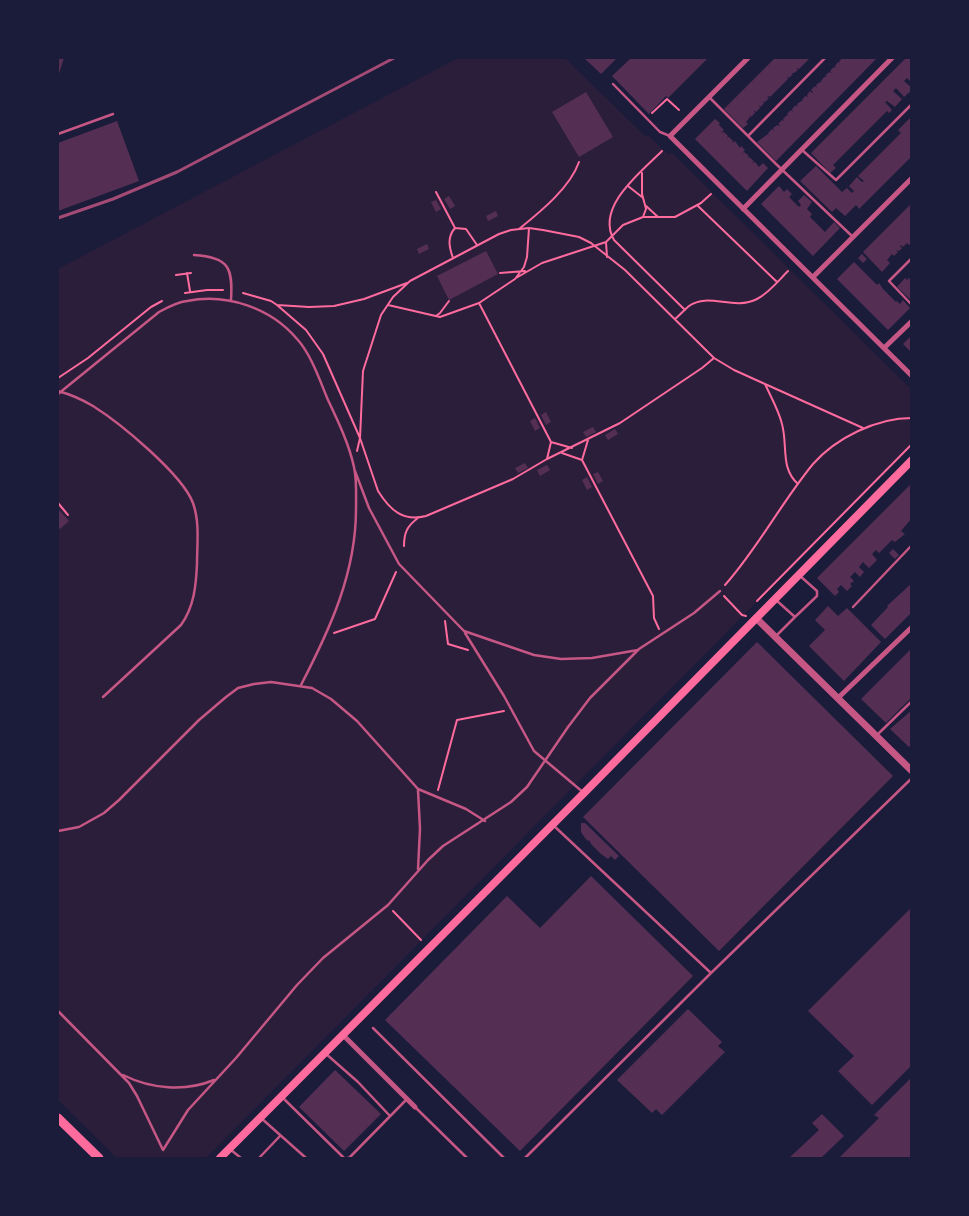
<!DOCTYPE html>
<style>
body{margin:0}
#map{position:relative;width:969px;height:1216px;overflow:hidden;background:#1b1b3a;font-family:Overpass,sans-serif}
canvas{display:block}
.frame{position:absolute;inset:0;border:59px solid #1b1b3a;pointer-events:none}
</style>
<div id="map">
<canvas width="969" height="1216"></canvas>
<div class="frame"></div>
</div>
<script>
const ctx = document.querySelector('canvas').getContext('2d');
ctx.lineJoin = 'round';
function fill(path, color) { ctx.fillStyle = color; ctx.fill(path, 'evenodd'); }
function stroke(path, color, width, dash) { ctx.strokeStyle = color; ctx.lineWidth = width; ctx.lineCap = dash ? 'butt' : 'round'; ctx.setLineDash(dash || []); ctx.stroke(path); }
fill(new Path2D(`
 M458 58H565L646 137 648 135 668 154 672 153 911 389V446L206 1158H117L58 1100V269Z`), '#2a1e3b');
fill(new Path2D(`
 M58 58H64L58 77Z
 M584 58H617L601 74Z
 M631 58H708L668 98 666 96 649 114 612 76Z
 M775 58H810L799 69 796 68 798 70 794 73H791L793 74 789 78 787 76 788 79 770 97 769 96 767 97 769 98 765 102 763 101 764 103 761 107 759 105 760 108 756 112 754 110 755 113 751 117 749 115 750 117 746 122 748 124 743 128 724 109Z
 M843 58 845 59 846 58H877L776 161 757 142 768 134 770 136 768 133 772 129 774 131 773 128 777 125 779 126 780 125 778 124 782 120 784 121 783 119 787 115 789 116 787 114 791 110 793 112 792 109 796 105 798 107 797 104 801 101 802 102V100L805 96 808 97 807 95 810 91 812 93 813 92 811 90 815 86 817 88 816 85 820 82H822L821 81 824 77H827L825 76 829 72 832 73 830 71 834 67 836 68 835 66 838 62 840 63 839 61Z
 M906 58H912V83L907 78 904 81 912 88V90L904 97 896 88 893 91 902 99 895 107 887 101 885 102 892 110 889 113 887 111 833 165 836 168 830 173 811 153Z
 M586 92 613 137 579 157 552 112Z
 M910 118 912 156 859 209 856 205 845 216 836 208 832 212 800 181 816 166 842 192 847 188 852 193 854 191 849 186 857 177 862 182 864 181 858 176 901 133 898 130Z
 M715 119 720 123 718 126 719 125 724 130 721 133 724 132 728 136 727 138 729 137 733 141 732 143 735 141 740 148 741 146 745 150 742 153 744 152 749 156 747 158 749 157 754 161 752 163 755 162 759 167 763 163 768 168 747 191 695 139Z
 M117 121 139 181 58 211V143Z
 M779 186 784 192 787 189 792 194 789 197 799 207 801 205 798 201 804 195 812 202 807 209 812 214 810 217 825 232 834 222 840 228 813 256 761 204Z
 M449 196 455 206 450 209 444 199Z
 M436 200 441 209 436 212 431 202Z
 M912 203V243L909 245 907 243 903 247 901 245 900 246 902 248 899 251 896 250 898 252 894 256 892 254 887 260 890 263 882 272 863 252Z
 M496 211 498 216 488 221 486 216Z
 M427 244 429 249 419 254 417 249Z
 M486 251 498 274 449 300 437 276Z
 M862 254 867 259 863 263 858 258Z
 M854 262 877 285 879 283 883 289 896 302 897 301 900 304 903 300 910 308 888 330 837 279Z
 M912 276V301L897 287 905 278 907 280Z
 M912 335V353L903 344Z
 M546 412 551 422 546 425 541 415Z
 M535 418 540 428 535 431 530 421Z
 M593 427 596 432 586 437 583 432Z
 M615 429 618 434 608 440 605 435Z
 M525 463 528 468 518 473 515 468Z
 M547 465 550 470 540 476 537 470Z
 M598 472 603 481 598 484 593 474Z
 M587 477 592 487 587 490 582 480Z
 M912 483V518L901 531 905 534 895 542 892 540 879 553 876 550 872 554 877 560 869 568 863 562 859 567 864 572 860 577 855 572 850 577 854 581 850 584 852 586 847 591 841 585 837 589 839 592 835 596 817 578Z
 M58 509 69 521 60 529 58 526Z
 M893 549 899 555 895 559 889 553Z
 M912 583V612L885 639 871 625 888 607 887 606Z
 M828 606 838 616 847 608 881 642 844 681 809 646 825 630 815 620Z
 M757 642 893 776 719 951 583 817Z
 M912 648V697L886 723 861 699Z
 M912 710V744L909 747 890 729Z
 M581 823H585L619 856 615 860 611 856 608 859 601 854 591 844 589 840 588 841 585 838 581 832Z
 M591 876 693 976 520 1151 385 1020 507 896 540 928Z
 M912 907V1065L872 1105 838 1071 854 1056 808 1011Z
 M688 1009 722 1042 718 1046 725 1052 662 1115 656 1109 652 1113 617 1080Z
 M335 1070 381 1114 344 1151 299 1107Z
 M912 1077V1158H839L879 1118 874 1115Z
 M822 1114 844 1136 821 1158H789L819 1130 812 1123Z`), '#542f53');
stroke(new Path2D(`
 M652 113 667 99 679 110
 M662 151C641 172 595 207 614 240L685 310
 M642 173V194L645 205 658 217
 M628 186 642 197
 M436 192 455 228
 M698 206 777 282
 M643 217 646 209 645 205
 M519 229C540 212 570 188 579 162
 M607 257 606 242 623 225 643 217H675L701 203 711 194
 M453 258C449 247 447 237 455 228L466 229 477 245
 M187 273 190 291
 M500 273 525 271
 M176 275 191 273
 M516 278 542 263 606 242
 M185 293 207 290H223
 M243 293 271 301 277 305 309 307 334 306 364 299 407 283
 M479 303 551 442 572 448
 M277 305 306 330 323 354 360 438 378 491C390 510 403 522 426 516L513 479 547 459 620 423 702 368 714 358
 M388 305 440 317 479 303 515 279 524 267 527 257 529 228
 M436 316 440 313 449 301
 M675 319C680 315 684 310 689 306 709 292 733 311 757 299 769 293 779 280 788 271
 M58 378 88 358 151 307 162 301
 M765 384 863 428
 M357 451 360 438 363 371 381 315 393 297 410 281 499 234 511 230 529 228 543 230 579 237 591 243 625 270 714 358 734 370 765 384C771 397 779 411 782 424 788 446 780 468 798 484
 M562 453 582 460 588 440
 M547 459 551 442
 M582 460 653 596 654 618 659 629
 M58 503 68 515
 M404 546C404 533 407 526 418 518
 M725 585C758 548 781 503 813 464 836 438 876 418 912 418
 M724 596 742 615 746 616
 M757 601 912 444
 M445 621 448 644 468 650
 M334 633 375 619 396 572
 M438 790 457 720 504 711
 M393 911 421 940`), '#ff6b9d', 2);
stroke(new Path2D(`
 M613 84 660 132 670 136
 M710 98 776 164 853 237
 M58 134 113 114
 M748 136 825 58
 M802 150 836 180 912 104
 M194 255C229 257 233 268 231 300
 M912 258 889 281 912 305
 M58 391C69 394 83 400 93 406 120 423 182 474 193 503 200 523 197 544 197 564 196 586 194 607 181 625L103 697
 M58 394 159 312C168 307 177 302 187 301 227 293 271 308 297 339 311 354 320 381 328 400 338 421 349 444 354 467 357 480 356 496 356 509 356 573 330 629 301 685
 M355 471 369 508 399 564 464 631 534 655 561 659 592 658 638 650
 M776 600 795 617 817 596V591L799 575
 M853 607 912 545
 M465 633 504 696 534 751 584 793
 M776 636 795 617
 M877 735 912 701
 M553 825 711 973
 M58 831 79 827 104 813 119 800 199 720 226 697 238 688 254 684 271 682 312 688 331 699 357 721 418 789 466 809 485 821
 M418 869 420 829 418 790
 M58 1011 129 1083 137 1096 163 1150
 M373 1028 504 1158
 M325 1053 358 1082 390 1116
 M123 1075C151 1089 185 1092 214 1080
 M283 1098 344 1158
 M416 1108 467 1158
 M261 1118 306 1158
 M163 1150 188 1110 236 1058 297 985 323 958 388 905 428 860 443 846 511 802 527 787 568 727 590 698 639 649 694 613 720 591
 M231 1150 241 1158
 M259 1158 280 1136
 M347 1158H349L406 1100
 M525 1158 711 973 912 778`), '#c65784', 2.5);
stroke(new Path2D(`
 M748 58 670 136 912 376
 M743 209 892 58
 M813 277 912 178
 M884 348 912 321
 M838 698 912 627
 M343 1035 415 1107`), '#c65784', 5);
stroke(new Path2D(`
 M756 618 912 771`), '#c65784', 7);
stroke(new Path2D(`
 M220 1158 584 793 912 460`), '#ff6b9d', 8);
stroke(new Path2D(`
 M58 1118 99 1158`), '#ff6b9d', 9);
stroke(new Path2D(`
 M58 218 113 199 177 172 394 58`), '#a44b75', 3);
</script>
